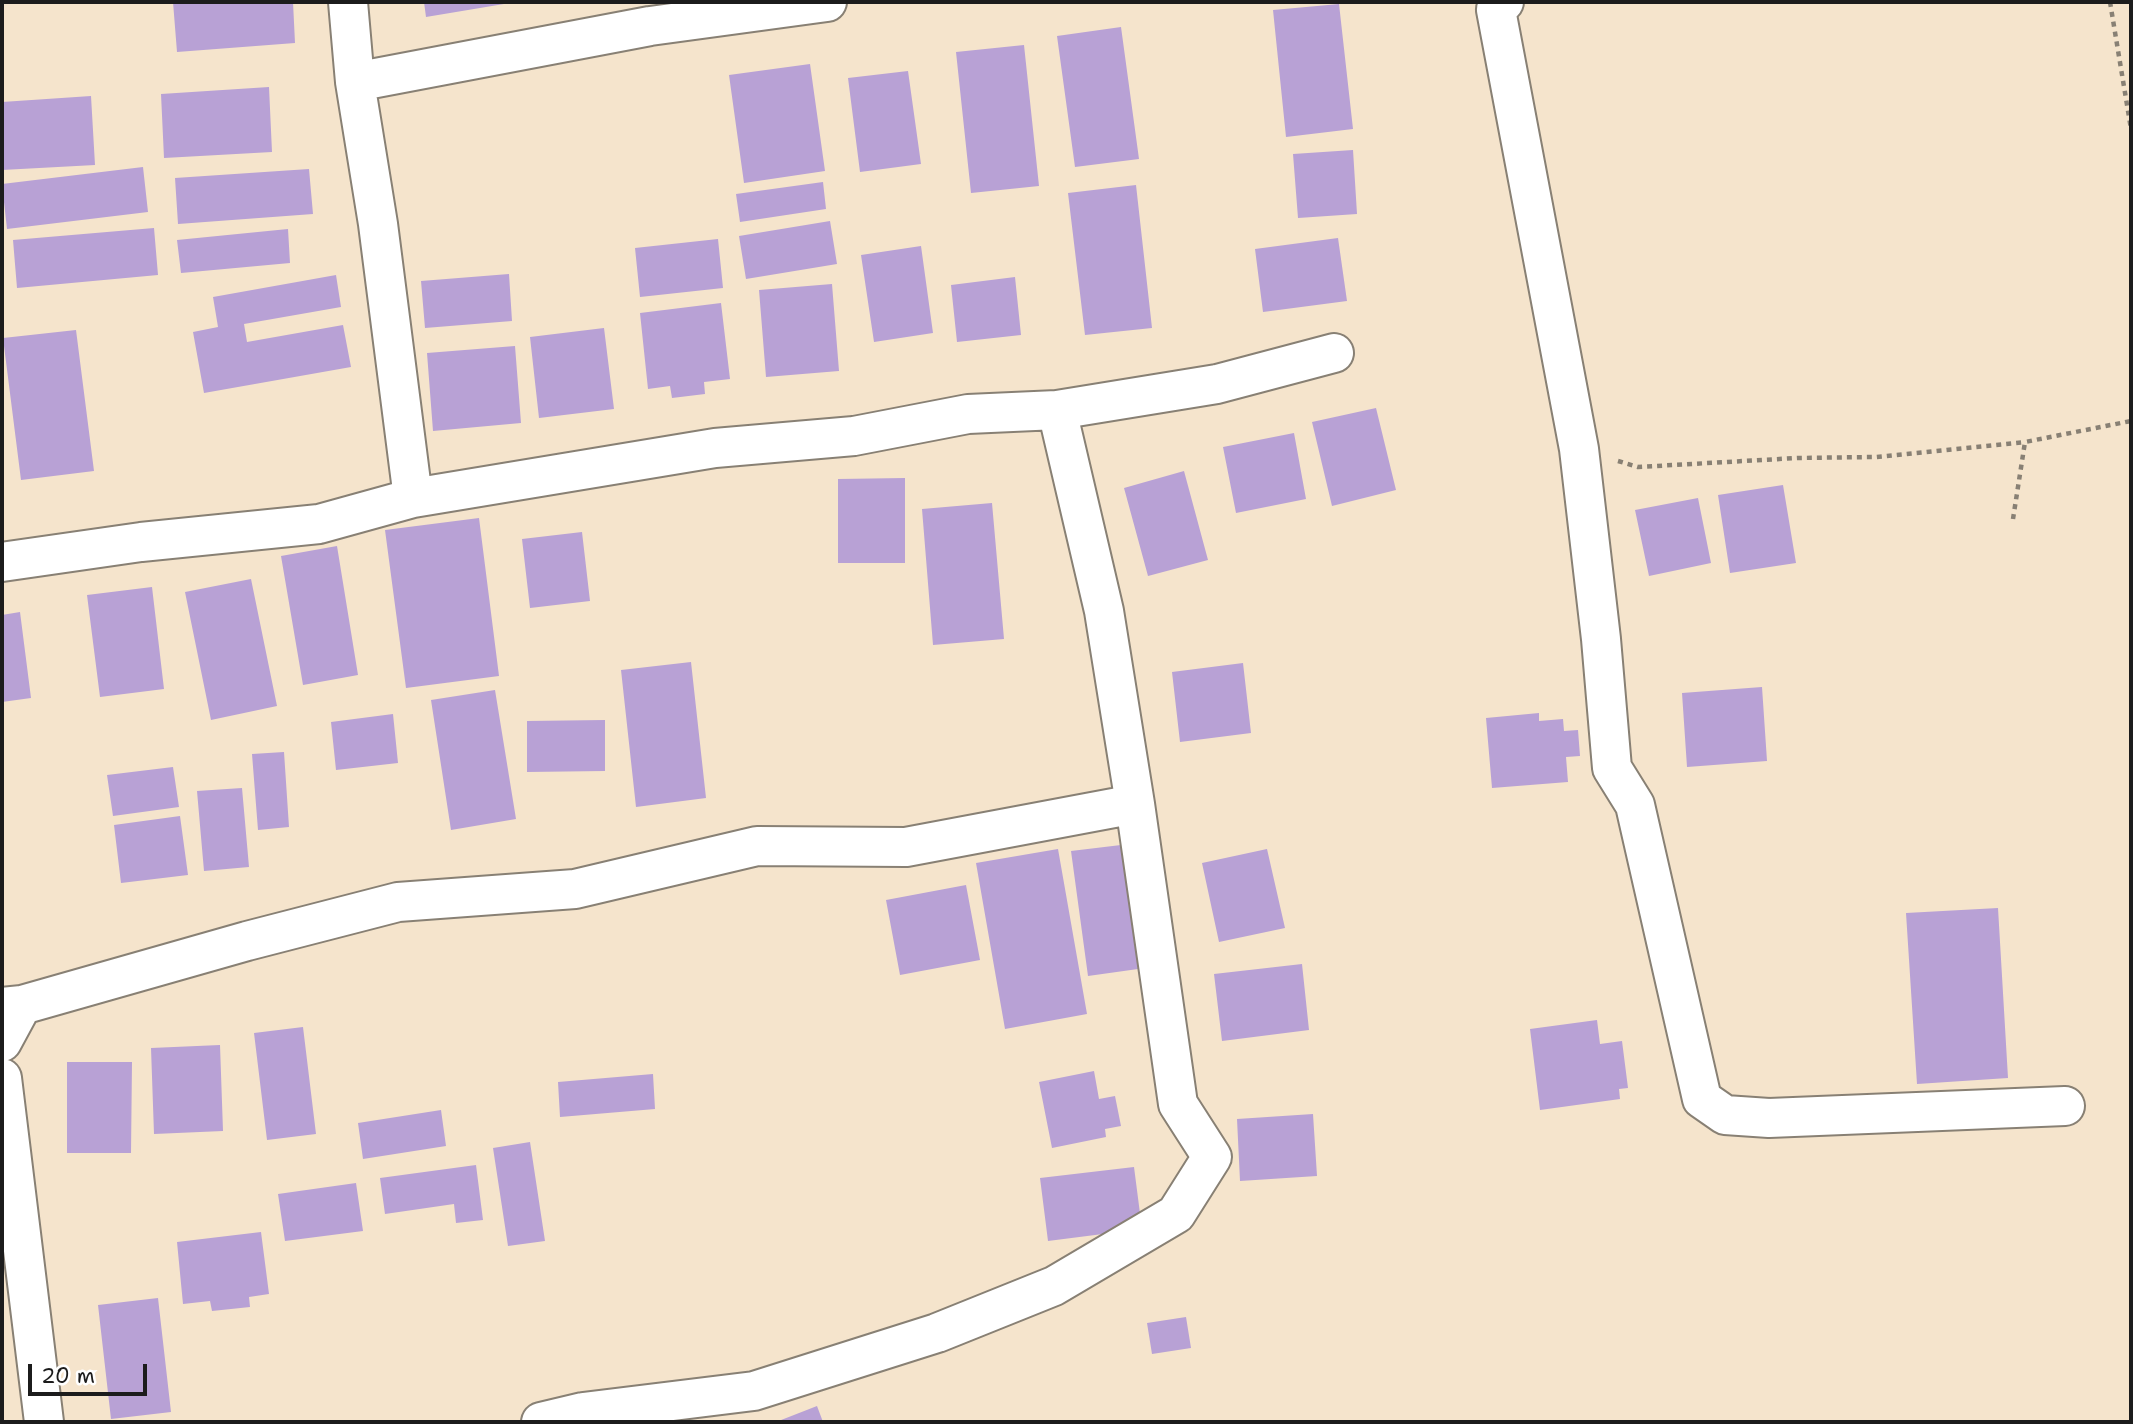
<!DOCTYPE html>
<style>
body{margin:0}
#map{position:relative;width:2133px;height:1424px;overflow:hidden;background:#f5e4cc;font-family:"Shantell Sans",sans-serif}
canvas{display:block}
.frame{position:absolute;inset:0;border:4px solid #1c1c1c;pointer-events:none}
.scale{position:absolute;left:28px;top:1364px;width:119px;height:32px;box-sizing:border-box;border:4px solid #1c1c1c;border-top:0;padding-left:9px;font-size:21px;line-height:24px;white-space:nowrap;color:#1c1c1c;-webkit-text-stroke:5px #fff;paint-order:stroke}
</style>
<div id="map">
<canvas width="2133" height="1424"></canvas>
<div class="frame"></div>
<div class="scale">20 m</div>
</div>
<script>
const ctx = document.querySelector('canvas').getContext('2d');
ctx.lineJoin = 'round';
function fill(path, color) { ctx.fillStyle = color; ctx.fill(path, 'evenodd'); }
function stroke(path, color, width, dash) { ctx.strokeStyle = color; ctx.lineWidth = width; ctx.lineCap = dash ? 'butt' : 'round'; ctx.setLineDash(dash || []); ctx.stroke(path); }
fill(new Path2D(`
 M173 2H293L295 43 177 52Z
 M424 2H510V3L426 17Z
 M1339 4 1353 129 1286 137 1273 10Z
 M1121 27 1139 159 1075 167 1057 36Z
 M1024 45 1039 186 971 193 956 52Z
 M810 64 825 171 744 183 729 75Z
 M908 71 921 164 860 172 848 78Z
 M269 87 272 152 164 158 161 94Z
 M91 96 95 165 2 170V102Z
 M1353 150 1357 214 1298 218 1293 154Z
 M143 167 148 212 7 229 2 184Z
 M309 169 313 214 178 224 175 178Z
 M823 182 826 209 740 222 736 194Z
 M1136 185 1152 328 1085 335 1068 193Z
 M830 221 837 264 746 279 739 236Z
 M154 228 158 275 17 288 13 240Z
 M288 229 290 263 181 273 177 240Z
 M1338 238 1347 301 1263 312 1255 249Z
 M718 239 723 288 640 297 635 248Z
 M921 246 933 333 874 342 861 255Z
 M509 274 512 321 425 328 421 281Z
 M336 275 341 307 244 324 247 342 343 325 351 367 204 393 193 332 218 327 213 297Z
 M1015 277 1021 335 957 342 951 285Z
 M832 284 839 371 766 377 759 290Z
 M721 303 730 379 704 382 705 394 672 398 670 386 648 389 640 313Z
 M604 328 614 409 539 418 530 337Z
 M76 330 94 471 21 480 3 338Z
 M515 346 521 423 433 431 427 353Z
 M1376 408 1396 490 1332 506 1312 422Z
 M1294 433 1306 499 1236 513 1223 447Z
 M1184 471 1208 560 1148 576 1124 488Z
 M905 478V563H838V479Z
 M1783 485 1796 563 1730 573 1718 495Z
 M1698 498 1711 563 1649 576 1635 510Z
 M992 503 1004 639 933 645 922 509Z
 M479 518 499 676 406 688 385 530Z
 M582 532 590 601 530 608 522 539Z
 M337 546 358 675 303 685 281 556Z
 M251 579 277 706 211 720 185 592Z
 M152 587 164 689 100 697 87 595Z
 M20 612 31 698 2 702V615Z
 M691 662 706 798 636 807 621 670Z
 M1243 663 1251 733 1180 742 1172 672Z
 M1762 687 1767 761 1687 767 1682 693Z
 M495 690 516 819 451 830 431 700Z
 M1539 713V721L1563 719 1564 731 1578 730 1580 756 1566 757 1568 782 1492 788 1486 718Z
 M393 714 398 763 336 770 331 722Z
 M605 720V771L527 772V721Z
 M284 752 289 827 258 830 252 754Z
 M173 767 179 807 113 816 107 775Z
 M242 788 249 867 204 871 197 791Z
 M180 816 188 875 121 883 114 825Z
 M1121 845 1138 969 1088 976 1071 851Z
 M1058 849 1087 1014 1005 1029 976 863Z
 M1267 849 1285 928 1219 942 1202 863Z
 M966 885 980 960 900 975 886 900Z
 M1998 908 2008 1078 1917 1084 1906 913Z
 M1302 964 1309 1030 1222 1041 1214 974Z
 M1597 1020 1600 1044 1622 1041 1628 1088 1619 1089 1620 1099 1540 1110 1530 1029Z
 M303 1027 316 1134 267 1140 254 1033Z
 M220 1045 223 1131 154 1134 151 1048Z
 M67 1062H132L131 1153H67Z
 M1094 1071 1099 1099 1115 1096 1121 1126 1105 1129 1106 1137 1052 1148 1039 1082Z
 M653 1074 655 1109 560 1117 558 1082Z
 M441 1110 446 1146 363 1159 358 1123Z
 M1313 1114 1317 1176 1240 1181 1237 1119Z
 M530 1142 545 1241 508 1246 493 1148Z
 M476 1165 483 1220 456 1223 454 1204 385 1214 380 1178Z
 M1134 1167 1142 1229 1048 1241 1040 1178Z
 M356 1183 363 1231 285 1241 278 1194Z
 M261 1232 269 1294 249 1297 250 1307 212 1311 210 1301 183 1304 177 1242Z
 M158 1298 171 1412 111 1419 98 1305Z
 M1186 1317 1191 1348 1152 1354 1147 1323Z
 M817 1406 823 1422H776Z`), '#b8a1d5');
const minor = new Path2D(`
 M348 2 355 82 378 224 413 498
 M1504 2 1496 10 1579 449 1601 639 1612 768 1635 805 1702 1099 1725 1115 1769 1118 2065 1106
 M355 82 650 26 827 2
 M2 562 141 542 319 524 413 498 715 448 854 436 968 414 1057 410 1217 384 1334 353
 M2 1007 22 1005 247 941 398 902 575 889 757 846 906 847 1135 804
 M2 1042 22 1005
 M2 1078 44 1422
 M541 1422 583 1412 754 1391 937 1333 1054 1286 1176 1214 1212 1157 1178 1104 1135 804 1104 611 1057 410`);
stroke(minor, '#888074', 42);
stroke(new Path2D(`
 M2110 2 2131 129
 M1618 461 1638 467 1797 458 1876 457 2025 442
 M2013 519 2025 442 2131 421`), '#888074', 4.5, [5, 5]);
stroke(minor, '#fff', 38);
</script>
